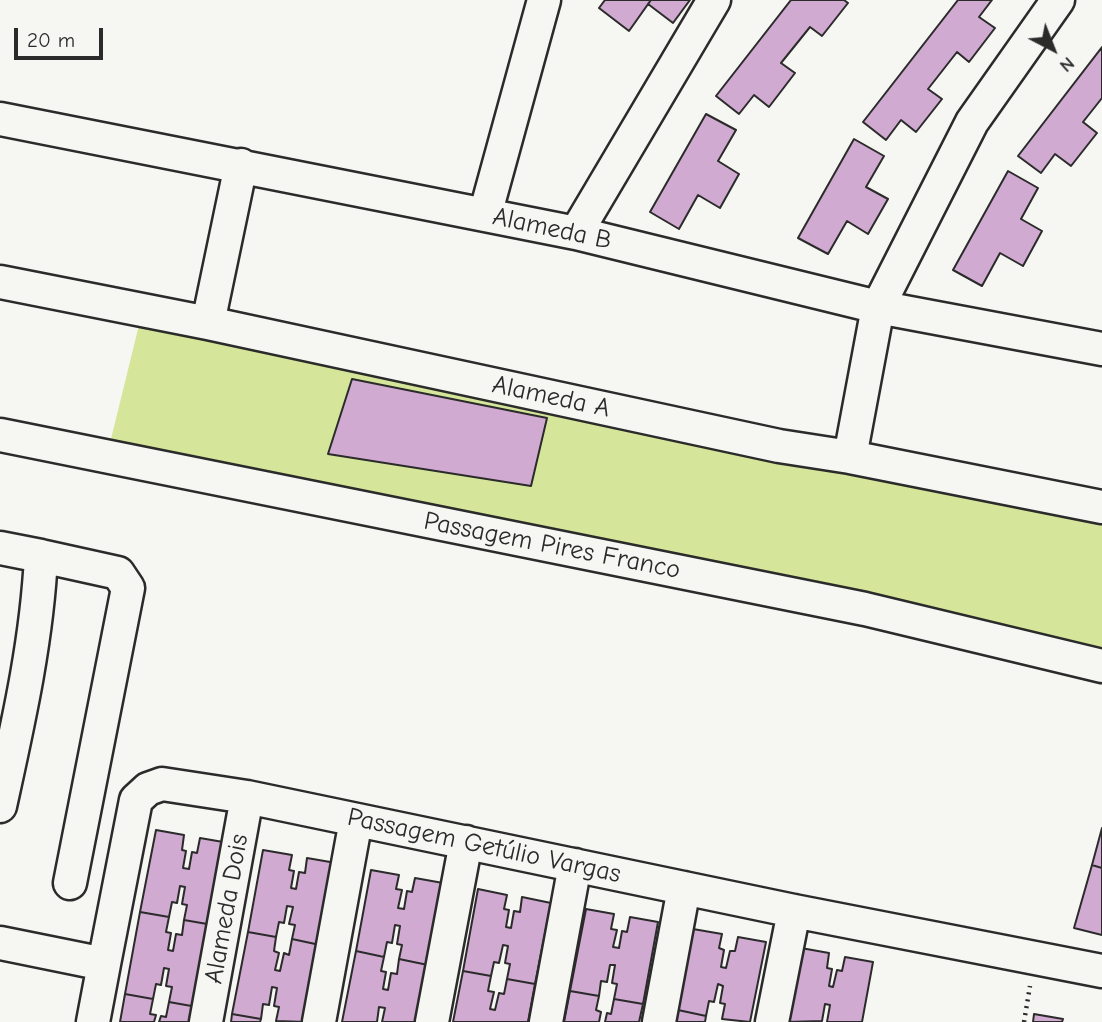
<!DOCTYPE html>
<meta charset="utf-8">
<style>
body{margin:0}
#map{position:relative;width:1102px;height:1022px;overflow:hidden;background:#f6f6f2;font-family:"Comic Neue",sans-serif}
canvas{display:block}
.north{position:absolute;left:1018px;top:14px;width:70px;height:70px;-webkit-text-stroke:5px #f6f6f2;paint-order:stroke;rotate:138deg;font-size:19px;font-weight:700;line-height:28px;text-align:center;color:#2b2b2b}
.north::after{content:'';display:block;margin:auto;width:24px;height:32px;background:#2b2b2b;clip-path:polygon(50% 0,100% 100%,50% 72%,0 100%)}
.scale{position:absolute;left:14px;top:28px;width:89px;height:32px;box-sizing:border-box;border:4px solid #2b2b2b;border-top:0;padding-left:9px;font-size:21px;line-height:24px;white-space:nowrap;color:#2b2b2b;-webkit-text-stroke:5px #f6f6f2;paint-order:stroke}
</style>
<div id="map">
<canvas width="1102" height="1022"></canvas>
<div class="north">N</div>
<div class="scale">20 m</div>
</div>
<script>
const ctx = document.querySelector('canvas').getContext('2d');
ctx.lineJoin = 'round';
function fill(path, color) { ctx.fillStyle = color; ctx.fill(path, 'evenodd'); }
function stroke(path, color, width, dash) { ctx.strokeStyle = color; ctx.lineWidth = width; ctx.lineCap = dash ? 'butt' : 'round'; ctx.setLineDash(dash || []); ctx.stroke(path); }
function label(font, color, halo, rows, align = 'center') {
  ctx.font = font + ' "Comic Neue",sans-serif'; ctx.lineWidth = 5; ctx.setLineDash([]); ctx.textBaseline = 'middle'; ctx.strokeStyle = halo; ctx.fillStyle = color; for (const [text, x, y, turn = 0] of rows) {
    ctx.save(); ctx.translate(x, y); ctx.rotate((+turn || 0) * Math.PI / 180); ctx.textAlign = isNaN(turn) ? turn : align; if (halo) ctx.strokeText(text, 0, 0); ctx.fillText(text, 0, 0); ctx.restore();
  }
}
fill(new Path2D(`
 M139 325 1102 517V652L110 443Z`), '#d5e599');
const building = new Path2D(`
 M605 0H651L629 31 599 8Z
 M651 0H690L673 23 648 4Z
 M791 0H844L848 3 822 36 810 27 781 63 795 73 769 107 754 95 739 114 716 96Z
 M958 0H992L979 17 995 28 969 62 957 52 928 89 942 99 916 132 901 120 886 140 863 122Z
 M1102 47V98L1083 122 1097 133 1071 166 1055 154 1041 173 1018 156Z
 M706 114 736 130 718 161 739 174 720 208 698 195 679 229 650 212Z
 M854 139 884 156 866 187 888 199 868 234 847 221 828 254 798 238Z
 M1008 171 1038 188 1021 219 1042 231 1023 266 1000 253 982 286 953 270Z
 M352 379 547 418 531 486 328 454Z
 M1102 828V868L1092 865Z
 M156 830 184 835 182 850 186 851 183 868 189 869 192 852 197 853 200 838 229 843 213 925 184 920 187 905 182 904 185 887 180 886 177 903 172 902 169 917 140 912Z
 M263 850 292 855 289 870 294 871 291 888 296 889 299 872 305 873 307 858 336 863 320 945 292 939 295 925 289 924 293 907 287 906 284 923 279 922 276 937 248 932Z
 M1092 865 1102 868V935L1074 928Z
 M371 870 399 875 396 889 402 890 398 908 404 909 407 891 412 892 415 878 443 883 428 965 399 959 402 945 397 944 400 926 395 925 392 943 387 942 384 957 356 951Z
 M478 889 507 895 504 909 509 910 506 927 511 928 514 911 520 912 522 897 551 903 535 984 507 979 510 964 505 963 508 946 503 945 499 963 494 962 491 976 463 971Z
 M586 909 614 914 611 929 617 930 613 947 619 948 622 931 627 932 630 917 658 922 643 1004 614 999 617 984 612 983 615 965H610L607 982 601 981 599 996 570 991Z
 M140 912 169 917 166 932 171 933 168 950 173 951 176 934 182 935 184 920 213 925 197 1007 169 1002 172 987 166 986 169 969 164 968 161 985 156 984 153 999 125 994Z
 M693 929 722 934 719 948 724 950 721 967 726 968 730 951H735L738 937 766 942 750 1022 722 1019 725 1004 720 1003 723 986 718 984 714 1002 709 1001 706 1016 678 1010Z
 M248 932 276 937 274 951 279 953 275 970 280 971 284 953 289 955 292 939 320 945 306 1022 276 1021 279 1007 274 1006 277 988 272 987 269 1005 263 1004 261 1019 232 1014Z
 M801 948 829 953 827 968 832 969 829 986 833 987 837 970 842 971 845 957 873 962 862 1022H827L830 1005 825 1004 822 1021 787 1022Z
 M356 951 384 957 381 971 386 972 383 989 388 990 391 973 397 974 399 959 428 965 417 1022H382L385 1008 379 1007 377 1022H342Z
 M463 971 491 976 488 991 494 992 490 1009 495 1010 499 993 504 994 507 979 535 984 528 1022H453Z
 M570 991 599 996 596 1010 601 1012 599 1022H564Z
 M125 994 153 999 150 1014 156 1015 154 1022H120Z
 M614 999 643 1004 639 1022H605L607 1013 611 1014Z
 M169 1002 197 1007 194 1022H159L161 1016 166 1017Z
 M678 1010 706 1016 705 1022H676Z
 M232 1014 261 1019 260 1022H231Z
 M1034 1014 1063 1019 1062 1022H1033Z`);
fill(building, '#d1aad1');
stroke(building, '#2b2b2b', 2);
const minor = new Path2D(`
 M0 119 576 233 878 307 1102 349
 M485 215 544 0
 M576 233 714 0
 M0 282 208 323 779 446 850 457 1102 507
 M208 323 241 165
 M0 435 865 609 1102 666
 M850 457 878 307 972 122 1058 0
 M0 548 41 556C37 641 18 724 0 806
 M41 556 118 573 128 588 70 883
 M0 943 104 964 136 800 148 789 162 784 247 797 794 911 1102 971
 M93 1022 104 964
 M206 1022 247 797
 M319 1022 356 820
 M432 1022 466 842
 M546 1022 575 865
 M659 1022 684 888
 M772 1022 794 911`);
stroke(minor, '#2b2b2b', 37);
stroke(new Path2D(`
 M1024 1022 1030 986`), '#2b2b2b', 4.5, [2, 5]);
stroke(minor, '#f6f6f2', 32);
label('26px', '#2b2b2b', '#f6f6f2', [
 ["Alameda B",552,229,12],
 ["Alameda A",551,397,12],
 ["Passagem Pires Franco",552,546,11],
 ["Passagem Getúlio Vargas",484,846,12],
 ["Alameda Dois",227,909,-80]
]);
</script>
